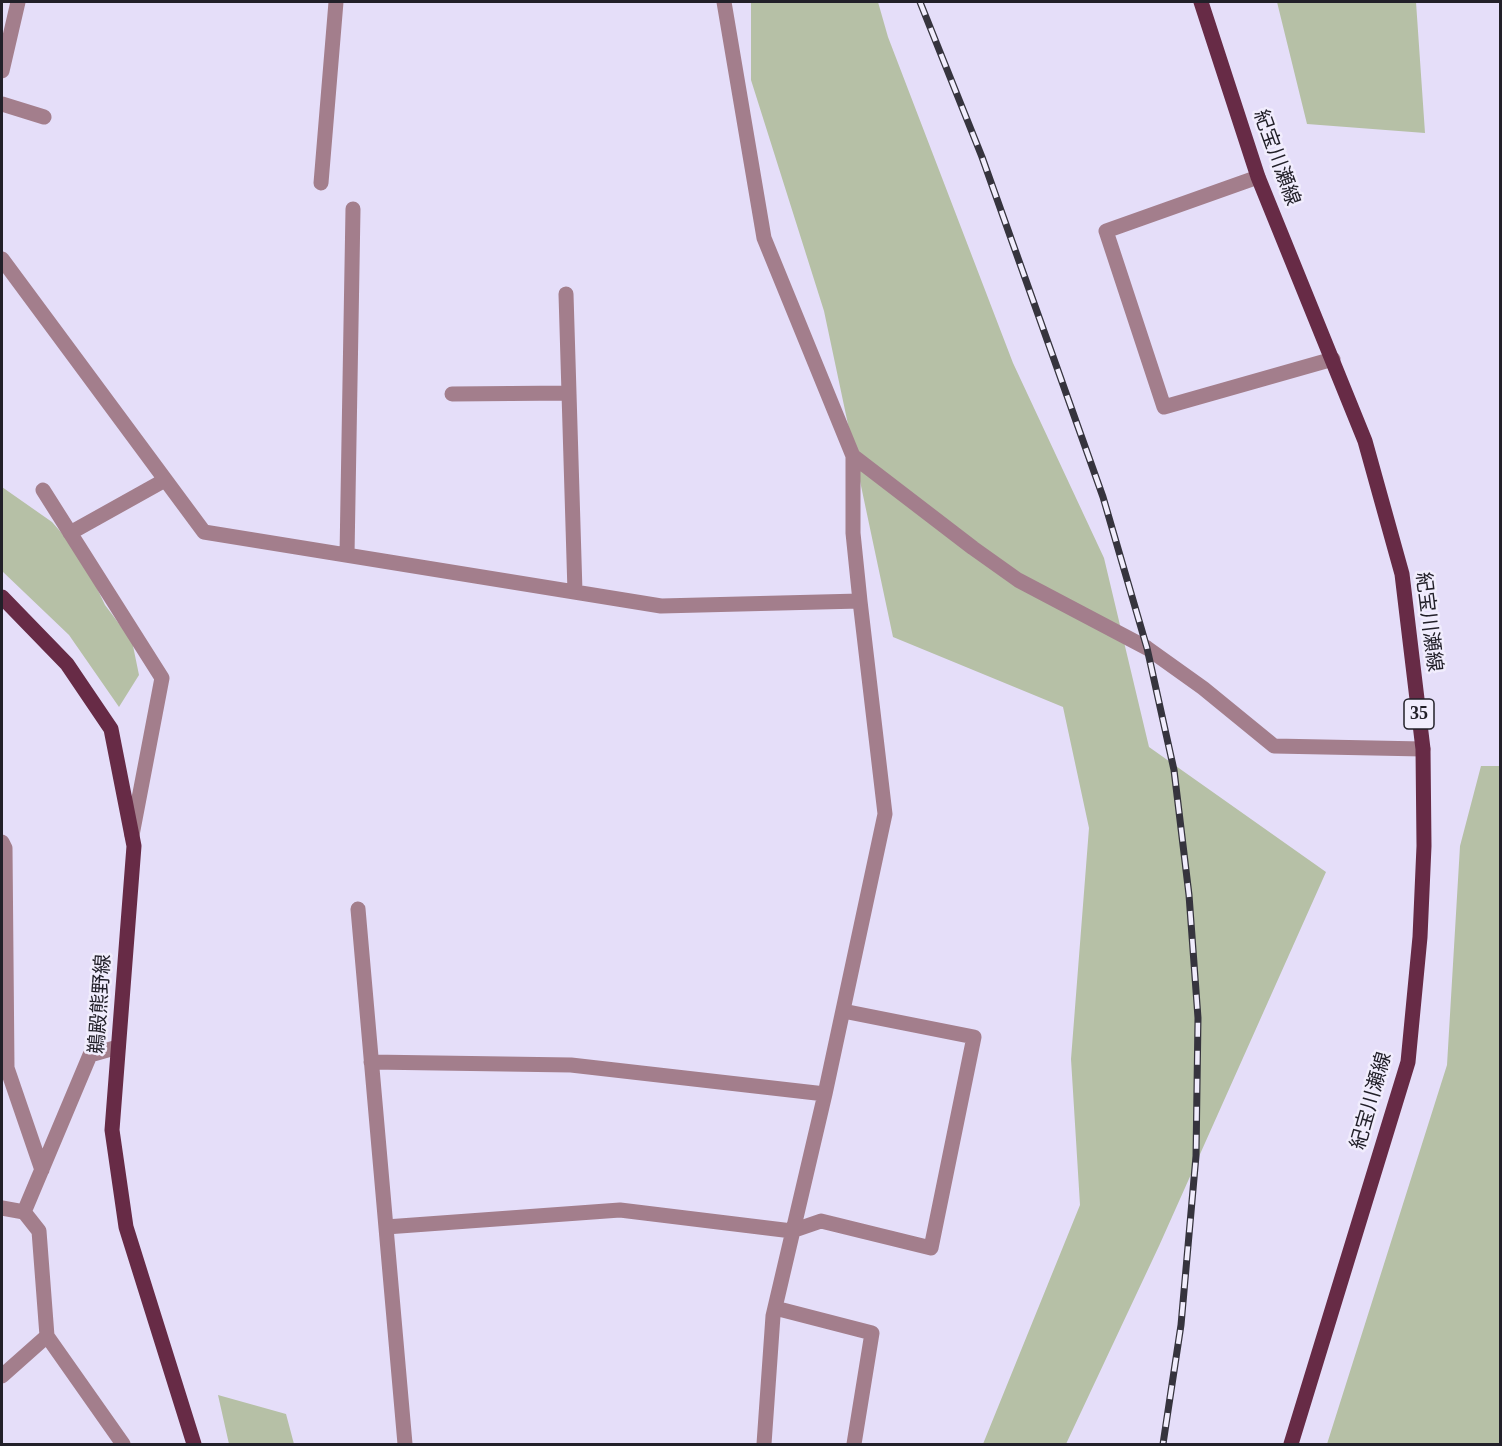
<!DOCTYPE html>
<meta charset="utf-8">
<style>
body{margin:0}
#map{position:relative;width:1502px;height:1446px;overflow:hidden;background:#e5def9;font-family:"Times New Roman",serif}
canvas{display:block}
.frame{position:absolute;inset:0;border:3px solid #222029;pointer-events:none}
</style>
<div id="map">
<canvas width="1502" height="1446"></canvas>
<div class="frame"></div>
</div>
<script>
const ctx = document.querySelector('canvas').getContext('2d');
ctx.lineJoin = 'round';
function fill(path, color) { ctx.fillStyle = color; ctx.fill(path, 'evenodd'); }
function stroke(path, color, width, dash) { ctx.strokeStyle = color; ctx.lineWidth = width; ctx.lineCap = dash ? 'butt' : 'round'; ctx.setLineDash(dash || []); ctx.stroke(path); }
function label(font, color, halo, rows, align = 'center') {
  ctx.font = font + ' "Times New Roman","Noto Sans JP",serif'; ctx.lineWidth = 5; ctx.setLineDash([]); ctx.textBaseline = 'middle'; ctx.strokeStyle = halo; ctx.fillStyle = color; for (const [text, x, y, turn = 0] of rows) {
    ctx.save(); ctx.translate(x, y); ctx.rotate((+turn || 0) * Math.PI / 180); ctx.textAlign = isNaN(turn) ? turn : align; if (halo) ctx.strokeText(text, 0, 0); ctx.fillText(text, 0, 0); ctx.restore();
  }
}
fill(new Path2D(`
 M751 2H878L888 37 1013 363 1104 558 1149 747 1326 872 1159 1246 1066 1444H983L1080 1205 1071 1059 1089 828 1063 707 893 637 824 311 751 80Z
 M1277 2H1416L1425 133 1307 124Z
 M2 487 52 522 81 555 105 605 132 641 139 675 119 707 69 635 2 571Z
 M1481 766H1500V1444H1327L1447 1065 1460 846Z
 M218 1395 286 1414 294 1444H229Z`), '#b6c0a6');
stroke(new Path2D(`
 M724 2 764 238 853 456V533L860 601
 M2 71 18 2
 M2 104 44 117
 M1258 177 1106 231 1164 407 1333 359
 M321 183 336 2
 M2 259 204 532 661 606 860 601 885 814 825 1094 773 1316 764 1444
 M566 294 575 592
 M452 394 569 393
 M853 456 973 548 1018 580 1147 648 1203 688 1274 746 1423 749
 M43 490 162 678 132 835
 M70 533 165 480
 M347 555 353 209
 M2 842 5 848 7 1068 42 1170
 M358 909 405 1444
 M371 1062 571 1065 825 1094
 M2 1208 24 1212 39 1231 47 1336 123 1444
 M24 1212 90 1055 118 1047
 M386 1227 620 1210 792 1231 821 1221 931 1248 974 1037 843 1011
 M775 1308 872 1333 854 1444
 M2 1376 47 1336`), '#a37e8c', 15);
stroke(new Path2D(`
 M1201 2 1258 177 1365 441 1402 574 1423 749 1424 846 1420 937 1408 1062 1291 1444
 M2 597 67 664 111 729 134 846 112 1130 126 1227 194 1444`), '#672b46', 15);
const rail = new Path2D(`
 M920 2 982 157 1103 497 1147 648 1174 770 1189 895 1198 1018 1196 1156 1181 1325 1163 1444`);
stroke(rail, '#36343e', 7);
stroke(rail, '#f1edfd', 4.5, [14]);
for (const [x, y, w] of [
 [1419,714,30]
]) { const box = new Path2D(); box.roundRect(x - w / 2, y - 15, w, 30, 4.5); ctx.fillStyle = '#f1edfd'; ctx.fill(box); stroke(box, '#222029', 1.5); }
label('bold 18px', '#222029', null, [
 ["35",1419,714]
]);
label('20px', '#222029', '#f1edfd', [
 ["紀宝川瀬線",1276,158,70],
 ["紀宝川瀬線",1428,622,83],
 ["鵜殿熊野線",101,1004,-86],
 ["紀宝川瀬線",1372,1101,-74]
]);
</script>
